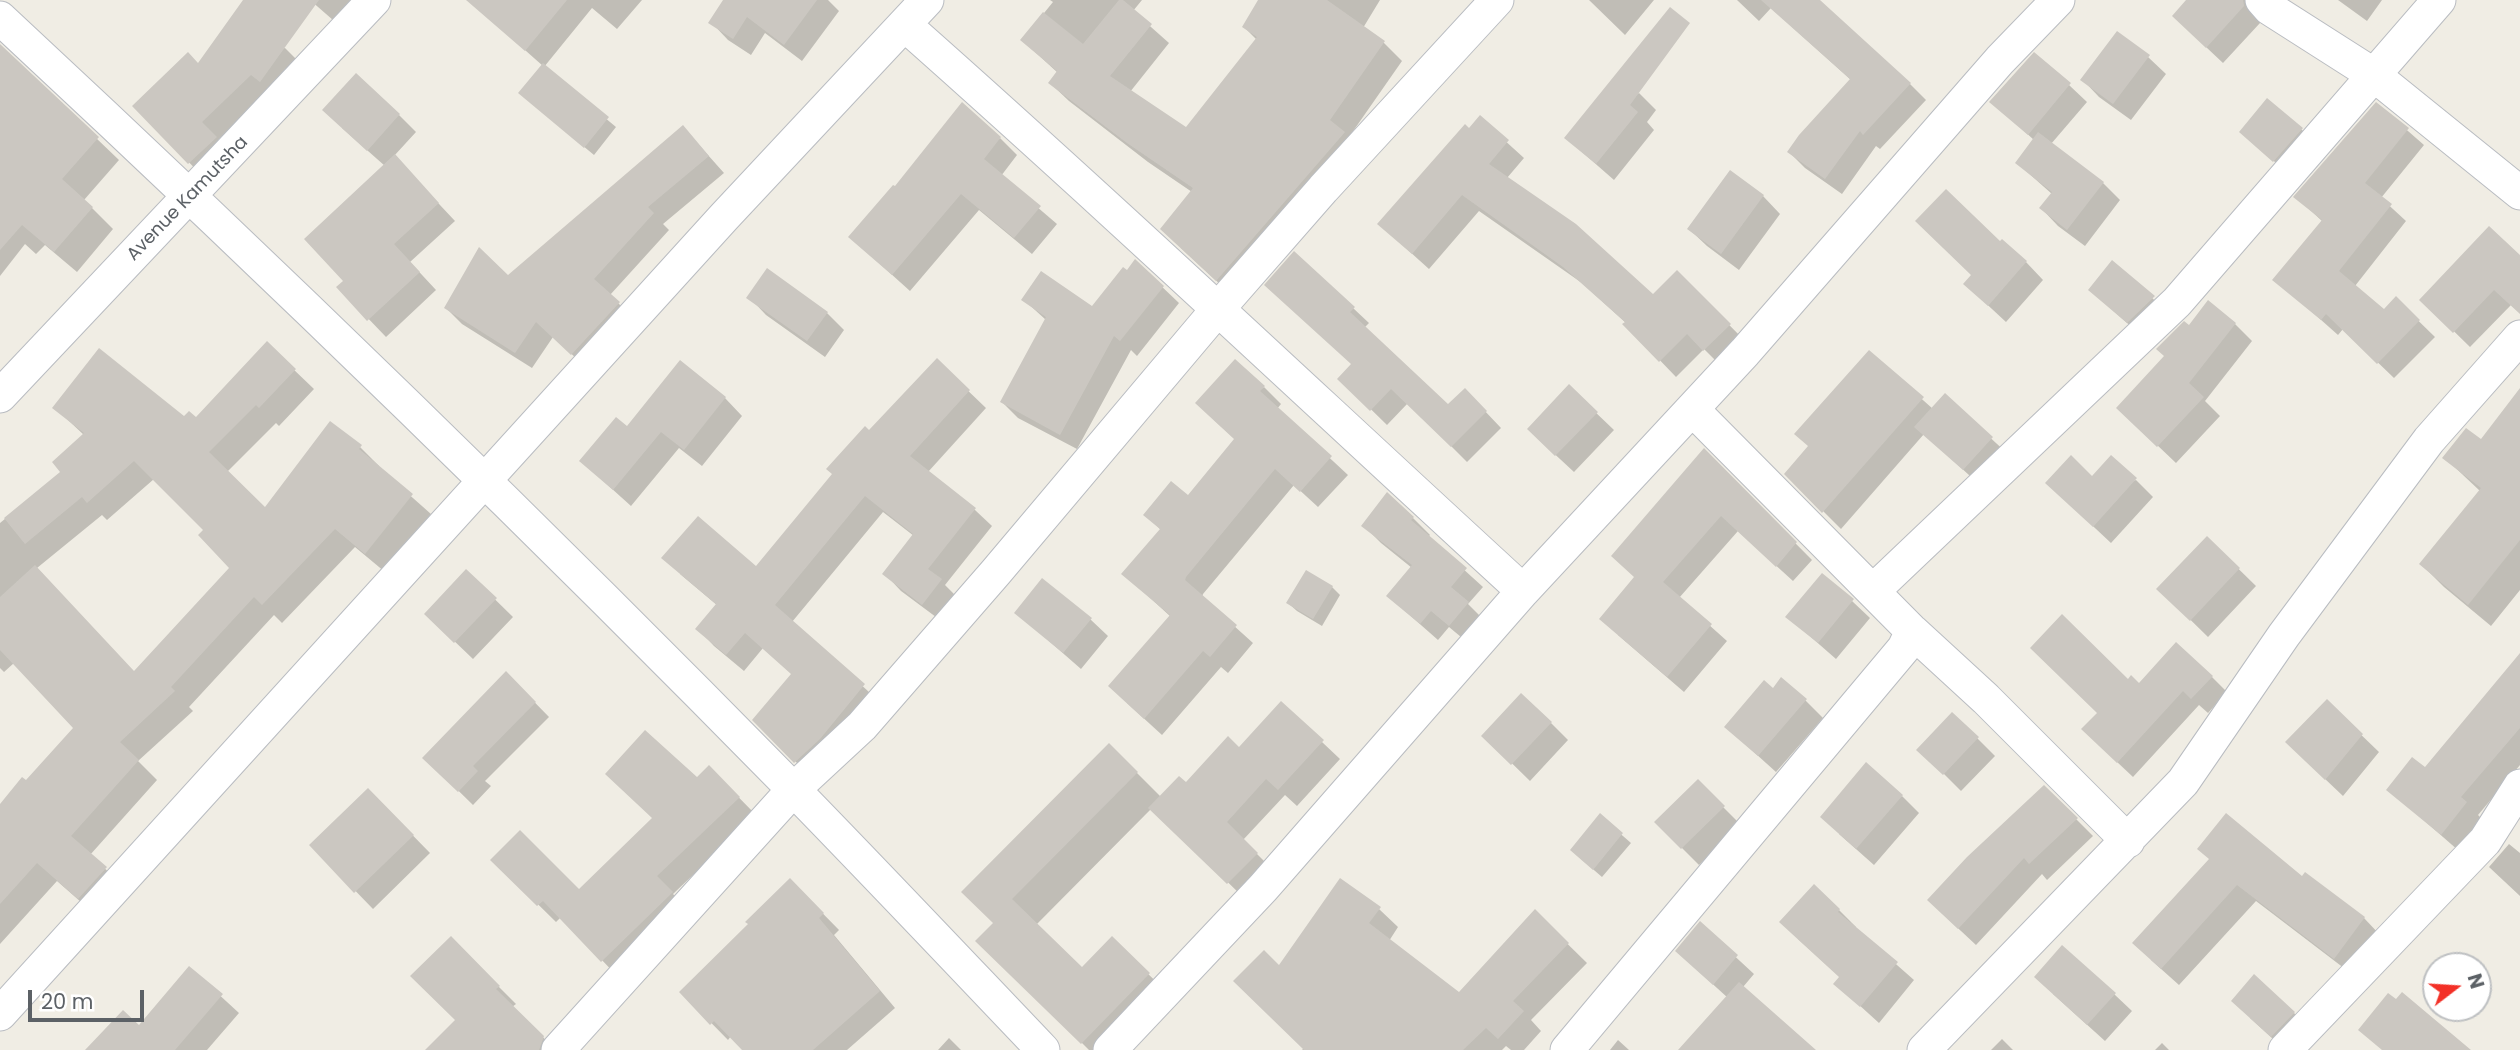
<!DOCTYPE html>
<style>
body{margin:0}
#map{position:relative;width:2520px;height:1050px;overflow:hidden;background:#f0ede4;font-family:Poppins,sans-serif}
canvas{display:block}
.north{position:absolute;left:2422px;top:952px;width:70px;height:70px;box-sizing:border-box;background:#fff;border:2px solid #bec0c2;border-radius:50%;rotate:73deg;font-size:19px;font-weight:700;line-height:28px;text-align:center;color:#5c6166}
.north::after{content:'';display:block;margin:auto;width:24px;height:32px;background:#f33027;clip-path:polygon(50% 0,100% 100%,50% 72%,0 100%)}
.scale{position:absolute;left:28px;top:990px;width:116px;height:32px;box-sizing:border-box;border:4px solid #5c6166;border-top:0;padding-left:9px;font-size:21px;line-height:24px;white-space:nowrap;color:#5c6166;-webkit-text-stroke:5px #fff;paint-order:stroke}
</style>
<div id="map">
<canvas width="2520" height="1050"></canvas>
<div class="north">N</div>
<div class="scale">20 m</div>
</div>
<script>
const ctx = document.querySelector('canvas').getContext('2d');
ctx.lineJoin = 'round';
function fill(path, color) { ctx.fillStyle = color; ctx.fill(path, 'evenodd'); }
function stroke(path, color, width, dash) { ctx.strokeStyle = color; ctx.lineWidth = width; ctx.lineCap = dash ? 'butt' : 'round'; ctx.setLineDash(dash || []); ctx.stroke(path); }
function label(font, color, halo, rows, align = 'center') {
  ctx.font = font + ' Poppins,sans-serif'; ctx.lineWidth = 7; ctx.setLineDash([]); ctx.textBaseline = 'middle'; ctx.strokeStyle = halo; ctx.fillStyle = color; for (const [text, x, y, turn = 0] of rows) {
    ctx.save(); ctx.translate(x, y); ctx.rotate((+turn || 0) * Math.PI / 180); ctx.textAlign = isNaN(turn) ? turn : align; if (halo) ctx.strokeText(text, 0, 0); ctx.fillText(text, 0, 0); ctx.restore();
  }
}
fill(new Path2D(`
 M310 0H380L349 34Z
 M478 0H642L617 29 592 8 544 67 616 127 594 155 529 101 543 66 474 5Z
 M725 0H828L839 11 802 61 765 33 751 55 728 40 711 22Z
 M1050 0H1142L1133 11 1169 43 1130 92 1186 130 1257 40 1244 27 1261 0H1380L1363 28 1384 43 1402 61 1236 299 1181 248 1192 192 1148 162 1069 101 1050 83 1058 73 1022 40 1053 2Z
 M1589 0H1654L1625 35Z
 M1737 0H1808L1910 84 1926 100 1880 149 1876 146 1842 194 1805 168 1789 152 1851 80 1771 8 1759 21Z
 M2188 0H2268L2259 11 2260 23 2223 63 2190 32Z
 M2338 0H2382L2367 21Z
 M0 46 119 160 84 200 113 229 77 272 45 245 36 254 25 244 0 276Z
 M285 48 302 65 269 91 218 140 233 155 206 180 135 106 199 65Z
 M2148 57 2166 74 2131 120 2099 97 2082 79Z
 M2069 85 2087 102 2051 144 2103 183 2120 200 2085 246 2058 226 2041 208 2052 194 2017 163 2034 140 1992 102Z
 M1639 93 1656 110 1647 122 1654 130 1614 180 1566 138Z
 M2377 104 2424 145 2381 198 2406 221 2355 286 2384 311 2396 299 2435 337 2394 378 2343 329 2338 335 2275 279 2322 221 2296 197Z
 M399 115 416 132 394 156 455 221 410 262 436 290 386 337 338 287 345 281 385 166 342 128Z
 M1480 118 1524 158 1507 178 1653 297 1677 272 1746 342 1721 366 1704 349 1676 377 1625 324 1626 323 1582 283 1479 211 1429 269 1379 224Z
 M683 127 724 173 663 224 669 230 610 295 634 319 589 370 553 337 532 368 462 324 446 308 508 278Z
 M2301 129 2319 146 2292 177 2241 132Z
 M1000 138 1017 155 1001 176 1057 224 1032 254 979 210 910 291 850 237Z
 M1763 196 1780 214 1739 270 1707 246 1689 229Z
 M2520 257V313L2511 305 2470 347 2422 300Z
 M1136 262 1179 303 1137 356 1131 350 1077 449 1018 418 1002 402 1046 320 1024 300 1092 309Z
 M2026 262 2043 280 2006 322 1965 284Z
 M2112 262 2171 315 2145 339 2090 290Z
 M749 297 827 313 844 330 825 357 766 315Z
 M1282 300 1353 308 1369 323 1364 328 1448 407 1465 390 1501 428 1467 462 1408 403 1387 425 1340 379 1353 365Z
 M2235 324 2252 341 2205 401 2220 416 2176 463 2136 425 2189 328Z
 M267 344 314 389 279 426 276 423 227 472 265 510 360 447 379 466 378 467 431 514 385 572 355 547 282 623 274 615 189 707 193 711 138 761 157 780 90 855 125 887 98 917 57 881 0 944V807L27 782 75 728 14 663 4 672 0 668V523L62 472 84 435 55 408 196 420ZM154 479 205 531 232 568 134 673 37 568 102 515 107 520Z
 M1869 352 1933 409 1945 396 2009 455 1981 486 1924 434 1841 529 1786 474 1810 447Z
 M937 361 986 408 928 472 975 510 992 526 945 585 957 597 940 620 901 591 885 574 914 536 883 512 792 622 880 702 812 778 754 720 793 675 763 648 744 671 714 646 698 629 718 606 680 574 757 568 869 433Z
 M680 362 725 398 742 416 702 466 679 448 631 506 581 461 627 428Z
 M1264 387 1281 404 1277 409 1348 475 1318 507 1294 485 1203 594 1202 597 1253 643 1228 673 1221 667 1162 735 1127 703 1171 617 1124 574 1161 530 1146 515 1189 498 1236 440 1214 420Z
 M1569 387 1614 430 1574 472 1547 447Z
 M2520 400V590L2491 626 2444 587 2421 564 2480 491 2445 458 2482 441Z
 M1704 451 1812 560 1793 581 1738 531 1679 598 1727 641 1684 692 1618 635 1636 578Z
 M2136 480 2153 497 2111 543 2065 500Z
 M1413 518 1430 535 1428 537 1483 587 1468 604 1485 621 1467 642 1449 627 1438 640 1388 596 1412 568 1381 543 1364 526Z
 M2207 538 2256 586 2208 637 2159 589Z
 M466 571 513 617 473 659 426 614Z
 M1332 587 1340 595 1322 626 1297 611 1288 603Z
 M1852 601 1870 618 1836 659 1788 617Z
 M1017 613 1090 619 1108 636 1081 669Z
 M507 674 549 717 485 781 491 786 473 805 425 758Z
 M2212 677 2227 692 2208 713 2199 705 2133 777 2099 745 2128 681 2139 685Z
 M1773 690 1805 700 1823 718 1776 772 1726 727Z
 M2327 702 2379 752 2343 796 2305 760Z
 M2520 713V765L2478 815 2483 820 2459 851 2388 789Z
 M1953 714 1995 756 1961 791 1919 749Z
 M1551 723 1568 740 1530 781 1484 736Z
 M1322 742 1340 759 1297 806 1285 795 1243 840 1274 871 1246 900 1152 808 1036 925 1082 970 1112 939 1174 999 1125 1050H1089L979 940 995 923 1109 745 1161 797 1186 785 1239 749Z
 M709 767 756 815 673 894 689 911 619 978 561 917 556 922 493 860 579 892Z
 M1698 782 1741 825 1699 865 1656 822Z
 M2044 787 2093 836 2047 880 2042 874 1976 945 1946 917Z
 M1902 796 1919 813 1874 865 1839 834Z
 M385 807 430 853 373 909 311 845Z
 M1600 816 1631 843 1602 877 1580 858Z
 M2509 844 2520 853V896L2489 867Z
 M2210 860 2303 878 2364 918 2381 936 2353 975 2256 901 2179 985 2151 960Z
 M790 880 839 930 834 935 895 1008 847 1050H744L731 1036 728 1040 681 992 750 924Z
 M1379 909 1398 927 1389 941 1459 994 1535 912 1587 963 1531 1020 1541 1031 1524 1050H1511L1506 1046 1502 1050H1302L1304 1048 1279 968Z
 M1839 910 1856 927 1855 928 1914 980 1879 1023 1836 984 1841 978 1798 939Z
 M1700 924 1754 974 1743 987 1814 1050H1681L1728 998 1695 968Z
 M451 939 516 1004 512 1007 556 1050H427L457 1020Z
 M190 968 239 1013 207 1050H87L139 1028Z
 M2053 994H2114L2132 1011 2105 1041Z
 M2294 1013 2311 1030 2285 1050 2250 1018Z
 M949 1038 961 1050H938Z
 M2002 1039 2013 1050H1991Z
 M1618 1040 1629 1050H1610Z
 M2162 1043 2169 1050H2155Z`), '#0003');
fill(new Path2D(`
 M243 0H319L260 82 251 75 202 122 217 137 188 164 132 106 188 52 198 63Z
 M466 0H567L525 51Z
 M723 0H817L784 45 747 17 733 39 708 23Z
 M1119 0H1123L1152 24 1110 76 1186 127 1257 37 1242 27 1258 0H1327L1385 41 1330 120 1345 132 1216 281 1160 229 1193 188 1127 143 1048 83 1057 71 1020 40 1043 12 1083 44Z
 M1761 0H1820L1911 83 1863 135 1860 131 1825 179 1787 152 1799 135 1850 79Z
 M2186 0H2243L2244 6 2206 48 2172 16Z
 M1670 7 1690 23 1630 105 1638 112 1596 164 1564 138Z
 M2117 31 2150 55 2113 104 2080 80Z
 M0 44 99 137 62 179 93 207 54 252 22 225 0 250Z
 M2034 52 2071 83 2028 135 1989 102Z
 M543 63 609 117 584 148 518 93Z
 M356 73 400 114 367 151 322 110Z
 M2267 98 2303 128 2273 162 2239 132Z
 M962 102 1001 137 984 159 1041 206 1014 238 961 194 892 275 848 237 893 185 895 186Z
 M2376 102 2409 128 2365 183 2392 204 2339 271 2384 309 2396 296 2420 320 2377 364 2326 314 2321 320 2272 280 2322 220 2293 197Z
 M1480 115 1509 140 1489 164 1576 224 1653 294 1677 270 1731 324 1703 351 1687 334 1659 362 1622 324 1625 322 1563 267 1462 195 1412 254 1377 224 1465 124 1469 128Z
 M683 125 709 156 648 207 654 213 594 279 620 302 571 355 536 322 515 353 444 308 479 247 508 275Z
 M2038 132 2104 182 2067 230 2039 208 2052 192 2015 163Z
 M395 154 439 203 394 244 420 272 367 321 336 287 343 281 304 239Z
 M1730 170 1764 195 1721 254 1687 229Z
 M1946 189 2000 241 2002 239 2027 261 1988 306 1963 284 1971 275 1915 221Z
 M2489 226 2520 255V314L2494 290 2453 333 2419 300Z
 M1294 251 1355 307 1350 312 1448 404 1465 388 1487 411 1451 447 1391 389 1370 411 1337 379 1351 364 1264 285Z
 M1135 259 1164 286 1120 341 1114 336 1060 435 1000 402 1046 317 1021 300 1041 271 1092 306 1123 267 1127 270Z
 M2112 260 2155 296 2127 323 2088 290Z
 M767 268 828 312 807 341 746 298Z
 M2208 300 2236 323 2189 383 2204 397 2157 447 2116 408 2164 356 2156 349 2184 321 2189 325Z
 M267 341 296 369 259 408 256 405 209 452 265 507 330 421 362 445 359 449 413 494 365 554 335 529 262 605 254 597 171 687 175 691 120 742 139 760 71 836 107 867 78 899 37 863 0 904V804L22 777 26 780 73 728 0 650V597L35 565 134 671 229 568 198 535 203 530 134 461 87 503 82 497 25 544 4 518 60 472 52 462 84 433 52 408 99 348 184 416 189 411 196 417Z
 M1869 350 1924 397 1822 513 1784 474 1808 446 1794 434Z
 M937 358 970 390 910 456 976 508 928 569 942 579 922 605 882 574 913 534 865 496 775 605 865 684 820 739 794 763 752 720 791 674 745 633 726 655 695 629 716 604 661 558 698 516 756 566 832 474 826 469 865 426 869 430Z
 M1235 359 1265 386 1260 391 1332 456 1300 492 1275 469 1186 577 1185 580 1237 625 1210 657 1203 651 1144 719 1108 686 1170 615 1121 574 1160 529 1143 515 1171 481 1188 495 1234 439 1195 403Z
 M680 360 726 397 684 450 661 432 613 490 579 461 616 417 627 426Z
 M1569 384 1598 412 1555 456 1527 429Z
 M2520 388V540L2468 605 2419 564 2481 488 2442 458 2466 428 2481 439Z
 M1945 393 1993 437 1963 470 1914 427Z
 M1704 448 1797 542 1776 567 1721 516 1663 582 1712 624 1667 677 1599 619 1634 577 1611 556Z
 M2071 455 2092 476 2111 455 2137 478 2093 527 2045 483Z
 M1387 492 1414 517 1411 520 1467 568 1451 587 1469 602 1449 626 1431 611 1420 624 1386 596 1412 565 1361 526Z
 M2207 536 2240 568 2190 621 2156 589Z
 M466 569 497 598 454 643 424 614Z
 M1306 570 1333 586 1313 619 1286 603Z
 M1822 573 1854 599 1818 643 1785 617Z
 M1042 578 1092 618 1063 653 1014 613Z
 M2062 614 2128 679 2131 675 2139 683 2176 642 2213 676 2191 699 2183 691 2117 763 2081 729 2097 713 2030 648Z
 M2520 653V728L2461 797 2467 802 2441 835 2386 790 2412 757 2425 767Z
 M506 671 536 702 473 766 478 771 458 792 422 758Z
 M1781 677 1807 699 1758 756 1724 727 1764 680 1773 688Z
 M1521 693 1552 722 1511 765 1481 736Z
 M2327 699 2363 734 2325 780 2285 742Z
 M1281 701 1324 740 1278 790 1266 779 1227 822 1258 853 1227 884 1148 808 1179 776 1186 782 1228 736 1239 747Z
 M1952 712 1979 737 1943 775 1916 750Z
 M645 730 697 777 709 765 740 797 657 876 673 892 601 962 543 901 537 906 490 860 520 830 579 889 652 818 605 774Z
 M1109 743 1138 772 1012 899 1082 967 1112 936 1150 973 1081 1044 975 941 993 923 961 892Z
 M1866 762 1903 795 1856 849 1820 817Z
 M1698 779 1725 806 1681 849 1654 822Z
 M2044 785 2078 818 2029 864 2024 858 1958 929 1927 900 1967 857Z
 M368 788 414 835 354 893 309 845Z
 M1600 813 1623 833 1593 870 1570 850Z
 M2226 813 2302 876 2305 872 2365 917 2334 959 2237 885 2161 969 2132 943 2209 859 2197 849Z
 M790 878 824 913 819 918 880 991 813 1050H742L714 1021 710 1025 679 992 748 924 745 922Z
 M1340 878 1381 907 1369 923 1459 992 1535 909 1569 943 1513 1001 1524 1011 1498 1039 1486 1028 1463 1050H1304L1233 981 1264 950 1279 965Z
 M1814 884 1840 909 1838 912 1898 962 1860 1007 1833 984 1839 977 1779 922Z
 M1700 921 1738 955 1713 985 1675 951Z
 M451 936 500 986 496 989 544 1036 539 1050H425L455 1020 410 976Z
 M2062 945 2116 993 2087 1025 2034 977Z
 M189 966 223 994 175 1050H85L123 1010 139 1025Z
 M2254 974 2295 1012 2271 1037 2231 1001Z
 M1739 982 1816 1050H1678Z
 M2402 992 2471 1050H2382L2358 1030 2388 993 2396 999Z`), '#cbc7c1');
const street = new Path2D(`
 M2262 0 2269 8 2374 75 2520 193
 M0 18C270 269 535 526 793 789 877 875 960 963 1043 1050
 M905 25C1114 210 1317 402 1523 591
 M0 396 374 0
 M1692 409 1912 631 1986 699 2128 841
 M1873 591 2177 302 2439 0
 M0 1014 724 217 927 0
 M558 1050 793 790 862 726 996 572 1217 310 1323 189 1497 0
 M1110 1050 1263 888 1523 591 1745 352 2000 60 2058 0
 M1567 1050 1904 648 1912 631
 M1924 1050 2183 782 2284 635 2429 440 2520 337
 M2285 1050 2485 841 2520 786`);
stroke(street, '#b9bcc1', 35);
stroke(street, '#fff', 33);
label('18px', '#5c6166', '#fff', [
 ["Avenue Kamutsha",188,199,-46]
]);
</script>
